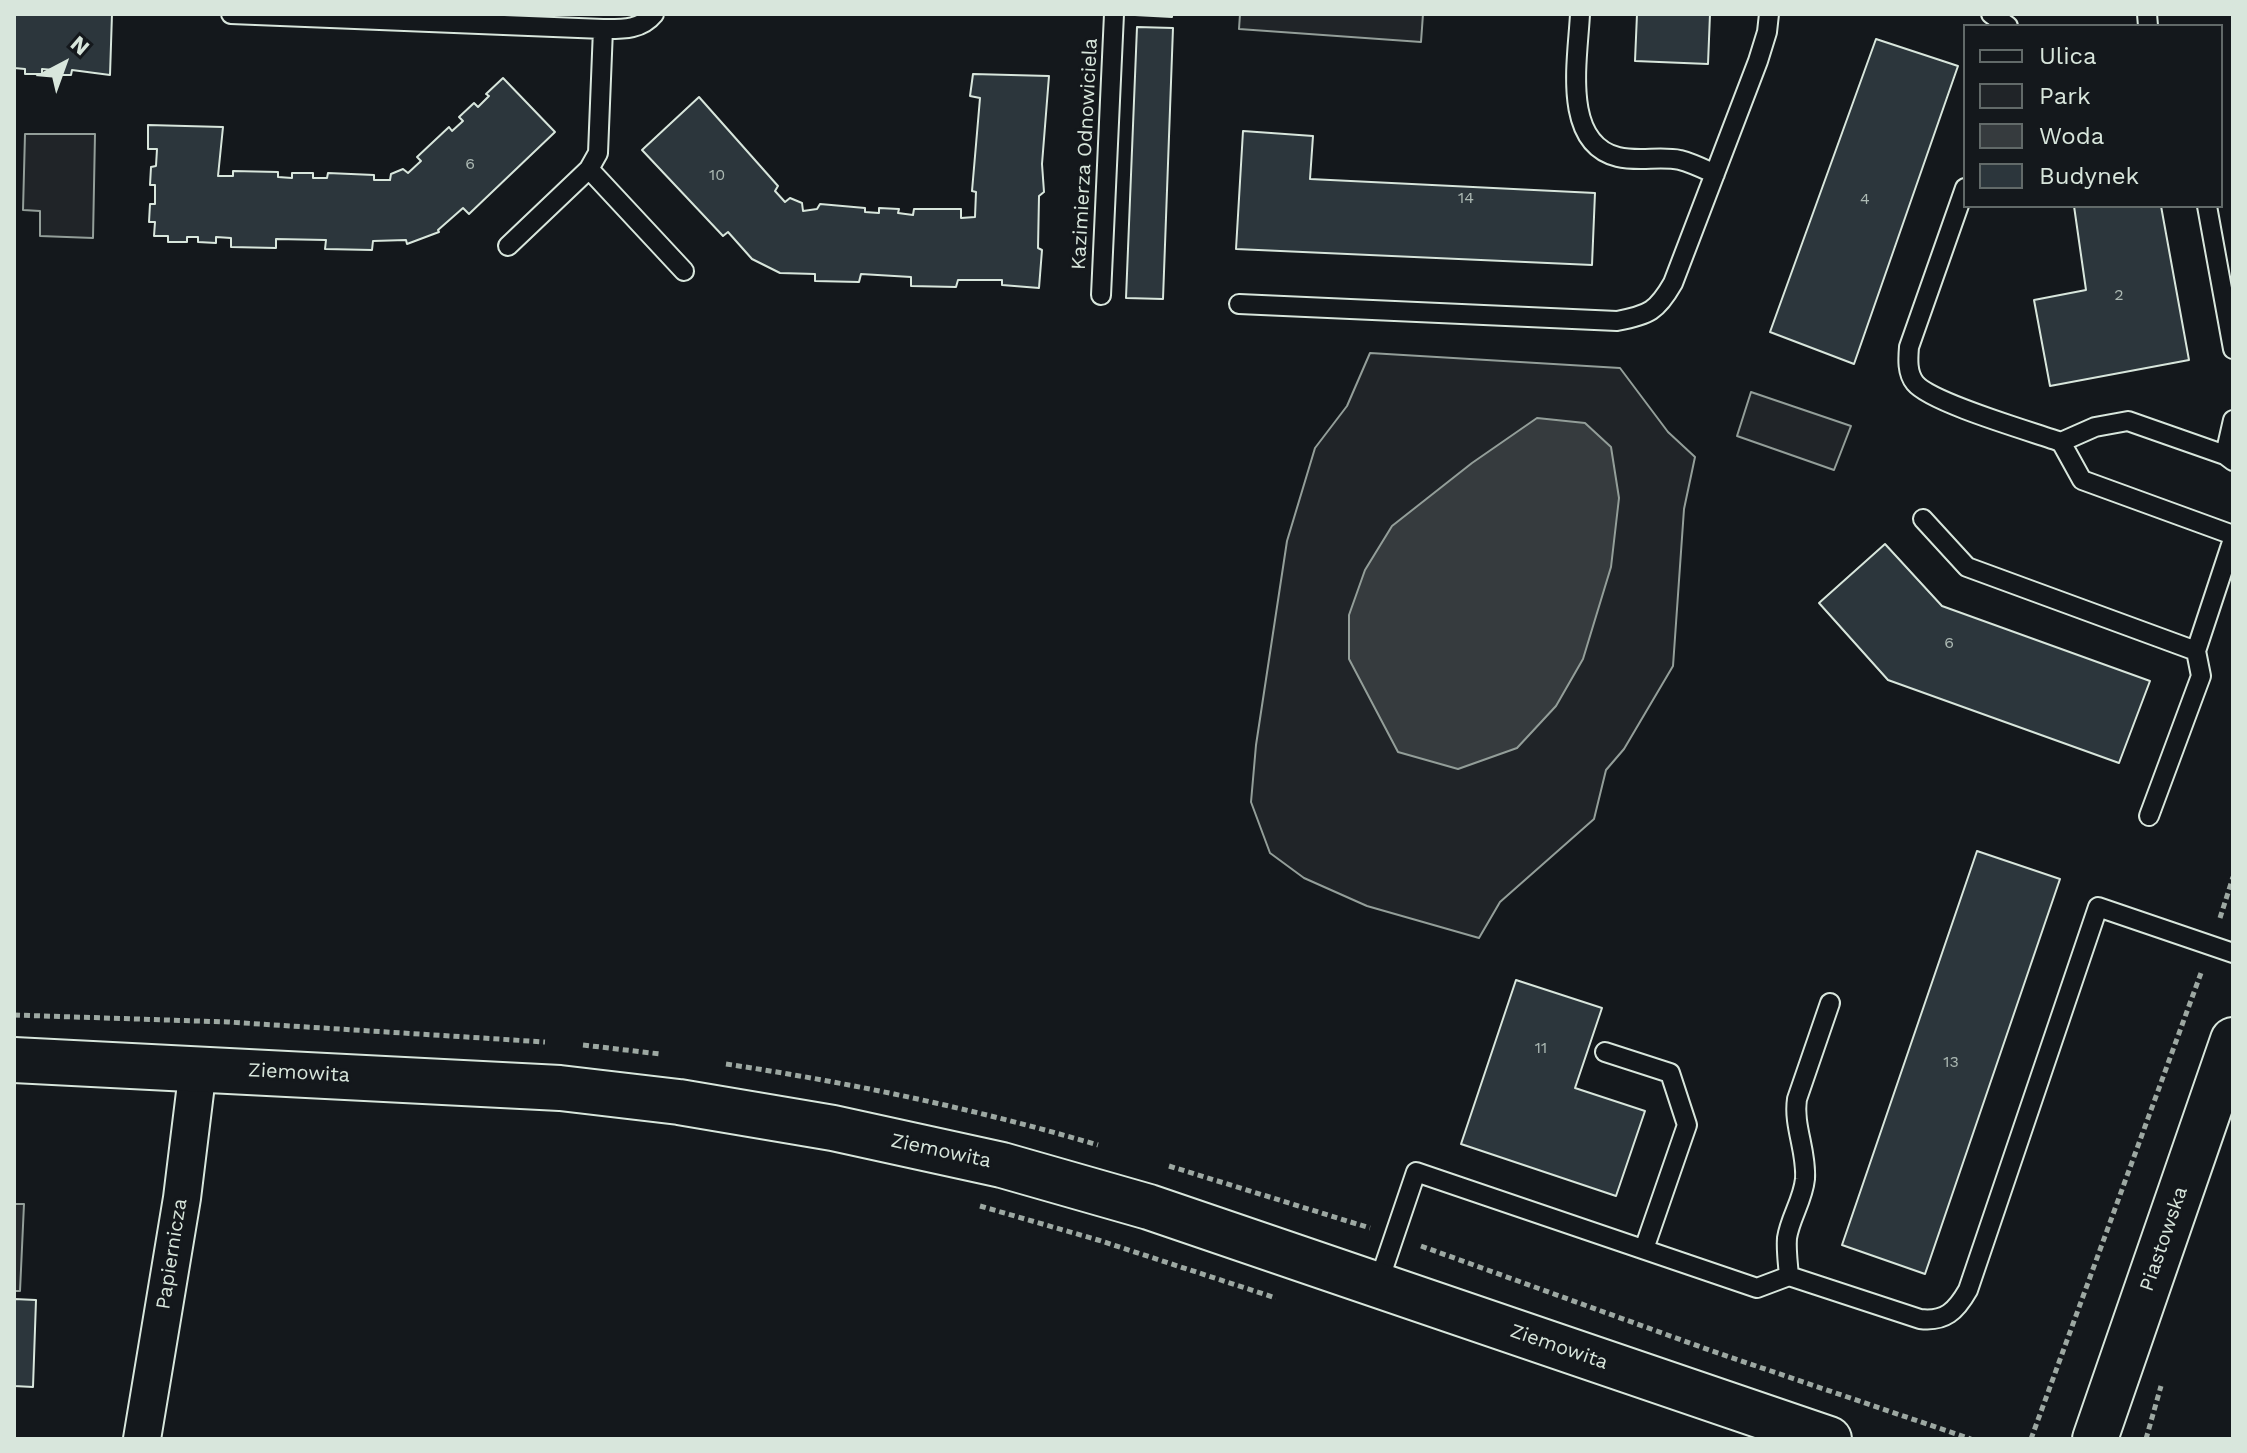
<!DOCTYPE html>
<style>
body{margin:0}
#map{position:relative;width:2247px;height:1453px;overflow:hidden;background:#14181c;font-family:"Work Sans",sans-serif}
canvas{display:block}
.frame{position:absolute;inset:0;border:16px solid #d8e6dc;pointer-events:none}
.legend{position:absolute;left:1963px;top:24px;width:260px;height:184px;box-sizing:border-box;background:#14181c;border:2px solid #626a69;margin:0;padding:10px 14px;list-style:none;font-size:24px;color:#d8e6dc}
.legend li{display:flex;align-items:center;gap:16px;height:40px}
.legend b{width:40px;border:2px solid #626a69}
.north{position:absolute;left:24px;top:24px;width:80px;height:80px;-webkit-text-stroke:6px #14181c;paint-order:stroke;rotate:41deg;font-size:22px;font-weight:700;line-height:32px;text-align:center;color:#d8e6dc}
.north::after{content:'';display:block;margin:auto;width:28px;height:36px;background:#d8e6dc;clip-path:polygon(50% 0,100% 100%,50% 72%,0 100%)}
</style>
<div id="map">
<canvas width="2247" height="1453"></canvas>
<div class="frame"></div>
<ul class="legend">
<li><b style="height:10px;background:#14181c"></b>Ulica</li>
<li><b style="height:22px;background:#202428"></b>Park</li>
<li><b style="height:22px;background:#363b3e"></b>Woda</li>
<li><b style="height:22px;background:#2c363c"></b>Budynek</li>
</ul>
<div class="north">N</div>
</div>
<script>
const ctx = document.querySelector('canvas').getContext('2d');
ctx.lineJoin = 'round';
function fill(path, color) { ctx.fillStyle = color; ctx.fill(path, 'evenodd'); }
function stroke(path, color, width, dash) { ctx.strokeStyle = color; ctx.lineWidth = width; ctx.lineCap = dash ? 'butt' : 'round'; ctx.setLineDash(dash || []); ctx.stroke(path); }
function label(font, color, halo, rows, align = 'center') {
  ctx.font = font + ' "Work Sans",sans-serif'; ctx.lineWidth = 6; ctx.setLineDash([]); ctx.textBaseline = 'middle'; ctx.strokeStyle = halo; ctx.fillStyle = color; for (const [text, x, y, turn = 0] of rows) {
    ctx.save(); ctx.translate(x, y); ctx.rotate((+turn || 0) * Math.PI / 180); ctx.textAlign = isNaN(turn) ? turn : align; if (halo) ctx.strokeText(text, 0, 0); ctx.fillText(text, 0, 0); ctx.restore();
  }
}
const green = new Path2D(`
 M1240 14H1423L1421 42 1239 29Z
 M25 134H95L93 238 40 236V211L23 210Z
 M1370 353 1620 368 1668 432 1695 457 1684 509 1673 666 1624 749 1606 770 1594 819 1500 902 1479 938 1367 906 1304 878 1270 853 1251 802 1256 745 1287 541 1315 448 1347 406Z
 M1751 392 1851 426 1834 470 1737 436Z`);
fill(green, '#202428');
stroke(green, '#939e99', 2);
const parking = new Path2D(`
 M14 1204H24L20 1291H14Z`);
fill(parking, '#24282b');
stroke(parking, '#939e99', 2);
const water = new Path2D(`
 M1537 418 1585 423 1611 447 1619 498 1611 567 1583 659 1556 706 1517 748 1458 769 1398 752 1349 659V615L1365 570 1392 526 1472 463Z`);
fill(water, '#363b3e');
stroke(water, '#939e99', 2);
const building = new Path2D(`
 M14 14H112L110 75 72 70 71 75H54V70L42 69V74H25V69L14 68Z
 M1135 14H1172V17L1135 15Z
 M1637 14H1710L1708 64 1635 61Z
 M1137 27 1173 28 1163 299 1126 298Z
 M1876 39 1958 66 1854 364 1770 332Z
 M973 74 1049 76 1042 164 1044 192 1039 196 1038 248 1042 250 1039 288 1002 285V280H958L956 287 911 286V277L861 274 859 282 815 281V274L780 273 752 259 728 232 723 236 642 150 699 97 778 186 775 191 785 202 790 198 802 203 803 211 817 209 820 204 865 208V212L879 213V208L899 209 898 213 913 215 914 209H961V218L975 217 976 192 972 191 980 98 970 96Z
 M503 78 555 132 469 214 463 208 438 230 439 232 407 244 406 240 373 241 372 250 325 249 326 240 276 239V248L231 247V238L216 237V243L198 242V237H187V242H168V236H154L155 222H149L150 204H155V185H150L151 167 156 166 157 149H148V125L223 127 218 176H233V171L278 172V177L292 178V173H313V178H327L328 173 374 175V180H390L391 174 403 169 408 173 421 161 417 157 449 127 452 131 463 121 459 117 474 103 478 107 489 96 486 94Z
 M1243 131 1313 136 1310 179 1595 193 1592 265 1236 249Z
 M2074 206H2161L2189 360 2050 386 2034 300 2086 290Z
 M1885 544 1942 606 2150 681 2119 763 1888 680 1819 603Z
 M1977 851 2060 879 1925 1274 1842 1245Z
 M1516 980 1602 1008 1575 1088 1645 1111 1616 1196 1461 1144Z
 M14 1299 36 1300 33 1387 14 1386Z`);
fill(building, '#2c363c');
stroke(building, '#d8e6dc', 2);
const lane = new Path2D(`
 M231 14 603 29C622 29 641 30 654 14
 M1580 14C1578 58 1561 143 1618 157 1638 162 1660 156 1680 160 1692 163 1704 169 1715 174
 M1991 14 2008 26
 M2147 14 2148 26
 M603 29 598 153 589 169 684 271
 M1965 188 1909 347C1908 359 1907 373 1915 383 1931 403 2033 432 2061 442L2095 427 2128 421 2225 455 2233 461
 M2207 206 2233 349
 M508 246 589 169
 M1101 295 1114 14
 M1239 304 1617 321C1649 315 1657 311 1673 283L1758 61 1767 32 1769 14
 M2061 442 2082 480 2233 535
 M2225 455 2233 420
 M1923 519 1967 567 2196 651 2233 539
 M2149 816 2201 676 2196 651
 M1605 1052 1670 1073 1687 1125 1644 1249
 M1789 1276C1788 1264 1786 1250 1787 1238 1790 1218 1803 1200 1805 1179 1807 1151 1793 1126 1797 1099L1830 1003
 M1378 1284 1416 1172 1757 1288 1789 1276 1920 1319C1945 1322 1956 1311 1968 1290L2098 907 2233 953`);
const street = new Path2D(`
 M142 1439 182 1198 198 1068`);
const secondary = new Path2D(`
 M14 1060 560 1088 679 1102 833 1128 1002 1165 1149 1207 1829 1439
 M2095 1439 2233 1040`);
stroke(lane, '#d8e6dc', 22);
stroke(street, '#d8e6dc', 40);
stroke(secondary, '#d8e6dc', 48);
stroke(new Path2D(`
 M2220 918 2233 877
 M14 1015 228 1022 545 1042
 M583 1045 660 1054
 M726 1064C852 1083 976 1109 1098 1145
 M1169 1166 1370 1228
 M980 1206 1098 1240 1276 1298
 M1421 1246 1712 1351 1971 1439
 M2031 1439 2201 973
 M2146 1439 2161 1386`), '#9da8a2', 5, [6, 4]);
stroke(lane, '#14181c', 18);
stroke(street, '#14181c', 36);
stroke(secondary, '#14181c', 44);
label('16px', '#adbab4', null, [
 ["6",470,164],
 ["10",717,175],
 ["14",1466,198],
 ["4",1865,199],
 ["2",2119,295],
 ["6",1949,643],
 ["11",1541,1048],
 ["13",1951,1062]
]);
label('20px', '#d8e6dc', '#14181c', [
 ["Kazimierza Odnowiciela",1085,154,-87],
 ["Ziemowita",299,1073,3],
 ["Ziemowita",941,1151,12],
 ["Piastowska",2164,1239,-71],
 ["Papiernicza",172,1254,-81],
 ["Ziemowita",1559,1347,19]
]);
</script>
